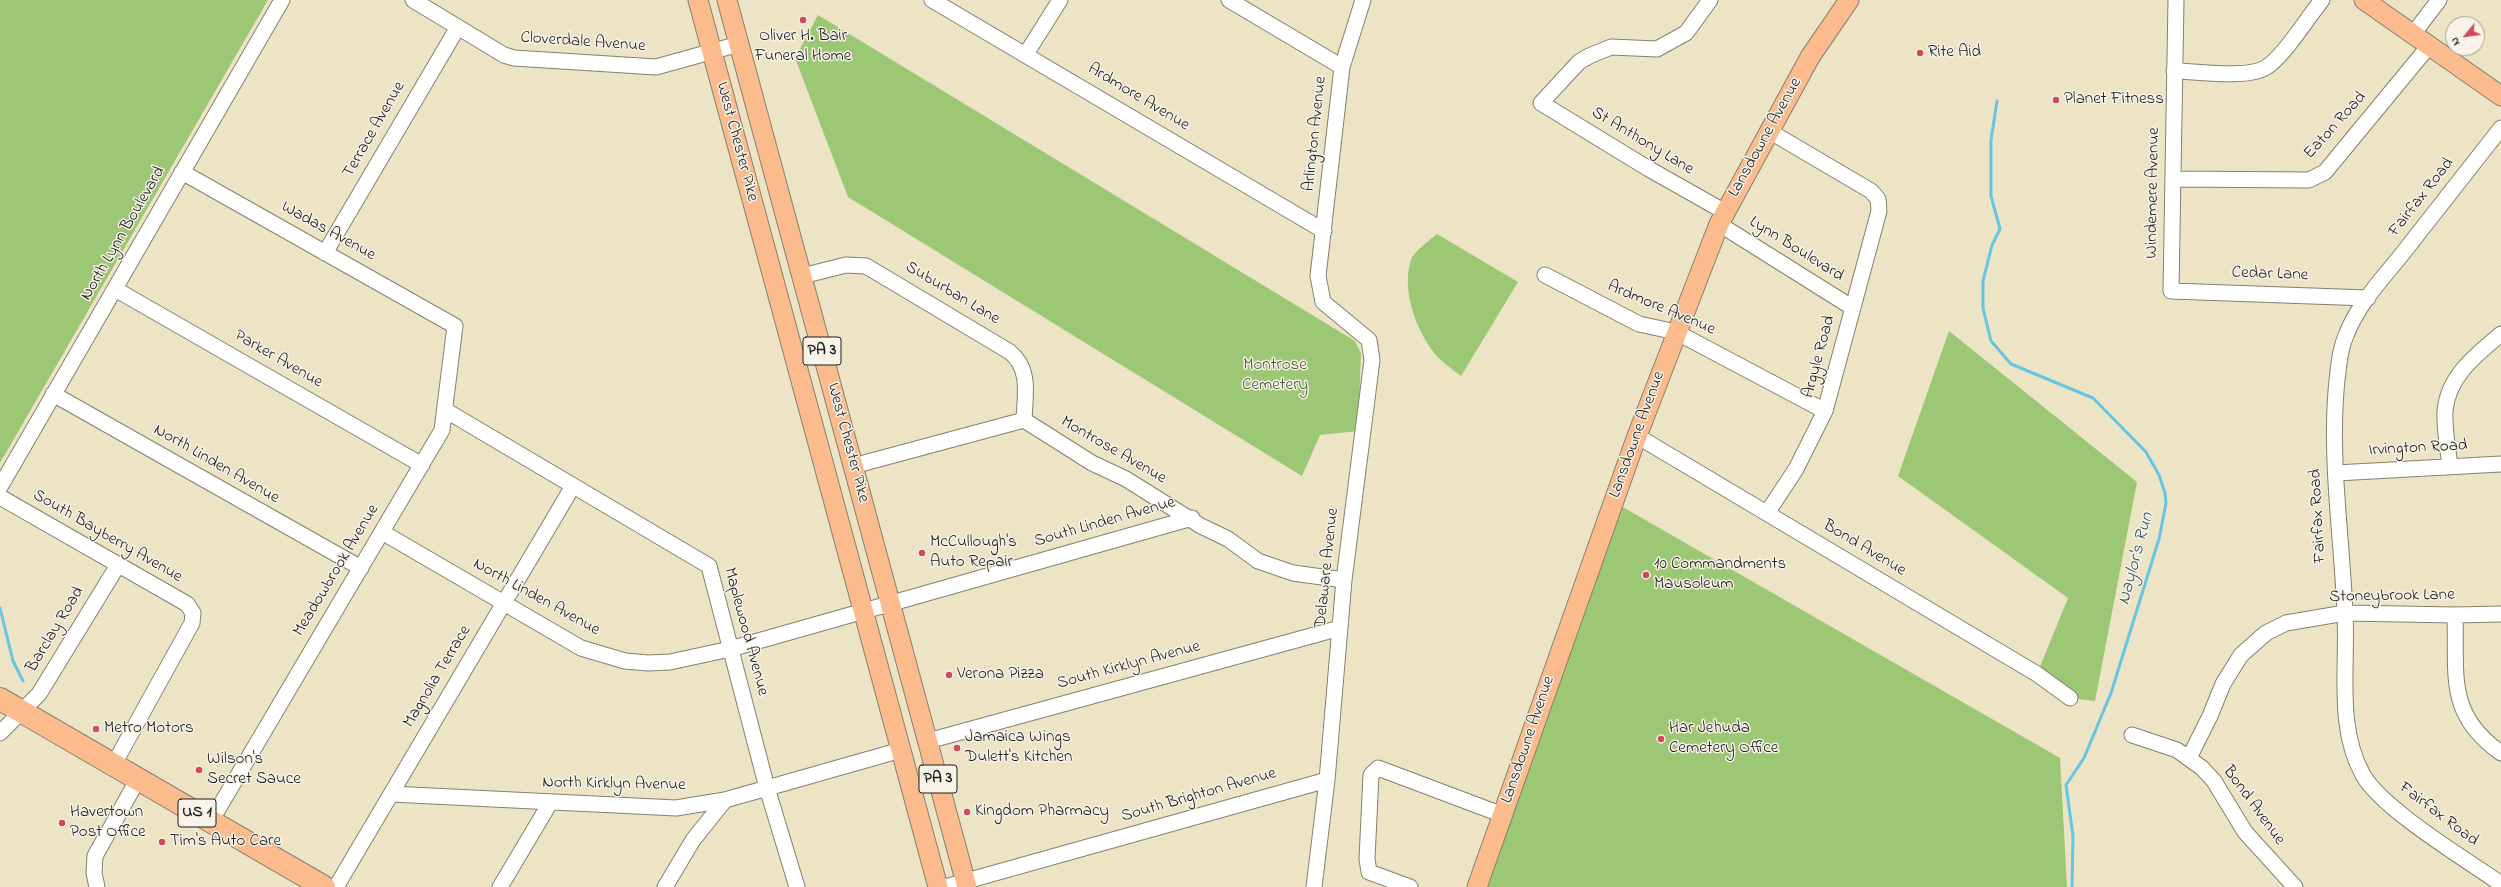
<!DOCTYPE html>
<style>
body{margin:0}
#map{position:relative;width:2501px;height:887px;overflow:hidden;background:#ece4c5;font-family:"Indie Flower",sans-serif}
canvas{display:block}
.north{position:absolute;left:2445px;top:16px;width:40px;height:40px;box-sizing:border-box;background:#f7f3e8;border:1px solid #9f9d96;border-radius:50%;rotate:241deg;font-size:11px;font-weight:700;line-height:16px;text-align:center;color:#1c1c1c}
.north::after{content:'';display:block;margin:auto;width:14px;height:18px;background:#d1495b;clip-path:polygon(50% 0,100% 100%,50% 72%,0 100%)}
</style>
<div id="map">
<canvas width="2501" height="887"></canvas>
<div class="north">N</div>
</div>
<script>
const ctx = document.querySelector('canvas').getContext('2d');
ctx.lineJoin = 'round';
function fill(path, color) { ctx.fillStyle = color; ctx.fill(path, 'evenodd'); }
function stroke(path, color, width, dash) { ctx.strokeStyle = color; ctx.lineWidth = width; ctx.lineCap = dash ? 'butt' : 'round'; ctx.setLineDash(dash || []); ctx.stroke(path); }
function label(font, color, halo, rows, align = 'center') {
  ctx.font = font + ' "Indie Flower",sans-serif'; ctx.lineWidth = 3; ctx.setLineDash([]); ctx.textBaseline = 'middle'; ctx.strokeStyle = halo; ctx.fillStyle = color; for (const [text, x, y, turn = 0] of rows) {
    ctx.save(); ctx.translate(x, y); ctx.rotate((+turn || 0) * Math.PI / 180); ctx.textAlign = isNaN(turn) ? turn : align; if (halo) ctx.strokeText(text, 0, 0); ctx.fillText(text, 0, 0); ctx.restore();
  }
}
fill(new Path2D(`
 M0 0H268L0 463Z
 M818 15 1355 341 1361 353 1358 431 1320 435 1302 476 848 197 795 58Z
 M1437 234 1518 282 1461 376C1452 369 1442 362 1435 354 1416 330 1401 290 1411 260 1414 251 1430 240 1437 234Z
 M1949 331 2137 482 2095 701 2070 698 2037 674 2068 598 1898 476Z
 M1614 502 2060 758 2067 887H1478Z`), '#9cc774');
stroke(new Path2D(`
 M1997 101 1991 140V196L2000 229 1992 245 1983 281V308L1991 341 2011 364 2093 398 2146 452 2159 475 2165 493 2166 503 2159 539 2111 693 2084 758 2066 785 2073 836 2072 887
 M0 608 13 661 23 681`), '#65c5e3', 3);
const minor = new Path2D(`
 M413 0 504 55 514 58 656 67 739 44
 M932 0 1324 231
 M1229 0 1342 67
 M1710 0 1686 33 1657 49 1611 47 1589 56 1579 62 1541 103 1649 169 1725 212
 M2176 0 2171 291 2368 298
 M2413 34 2439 0
 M1026 54 1060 0
 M2174 71C2197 71 2246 79 2265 68 2283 58 2308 17 2322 0
 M2501 128C2468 170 2435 212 2403 253 2383 278 2359 303 2347 333 2340 348 2339 364 2337 380 2329 458 2342 536 2345 614 2348 667 2336 727 2363 775 2382 809 2467 860 2501 884
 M182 172 455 326 442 430 211 821
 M2174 179 2309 180 2325 172 2429 46
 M1719 224 1853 308
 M325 253 458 27
 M1545 275 1639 324 1676 332 1825 411
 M802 276 846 265 866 266 1010 352C1031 369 1025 395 1024 420
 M115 289 422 465
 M53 394 361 568
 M445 410 709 566 767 788 797 887
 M1637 436 2037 674 2070 698
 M853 466 1024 420 1092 463 1126 479 1201 526 1228 539 1258 561 1293 573 1344 580
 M2450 466C2448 449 2444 429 2445 411 2448 376 2476 355 2501 334
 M2336 473 2501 464
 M0 487 282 0
 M0 497 187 604 193 613 192 623 114 764
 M1767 513 1796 469 1825 411 1879 211 1878 199 1871 191 1769 131
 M382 532 581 648 625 661 648 663 670 662 730 649 1192 518
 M2455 615C2457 676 2446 714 2501 753
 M0 733 39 694 118 565
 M2132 735 2177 750 2202 768 2214 781 2245 832 2295 887
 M928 741 1340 628
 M2189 758 2210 716 2223 684 2241 655 2266 633 2286 623 2345 613 2455 615 2501 614
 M391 794 676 808 725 800 901 750
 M97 887 94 873 95 856 138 779
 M336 887 573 486
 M500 887 550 803
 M665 887 693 840 725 800
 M945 887 1327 780
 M1314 887 1327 780 1344 580 1372 360 1369 340 1323 302 1318 276 1342 67 1363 0
 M1410 887 1369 872 1367 859 1371 775 1378 768 1503 815`);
const major = new Path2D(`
 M698 0 938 887
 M727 0 967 887
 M2364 0 2501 96
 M1477 887 1637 436 1719 224 1810 57 1849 0`);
const highway = new Path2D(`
 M0 699 324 887`);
stroke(minor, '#848070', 17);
stroke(major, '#848070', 21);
stroke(highway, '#848070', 24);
stroke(minor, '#fff', 15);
stroke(major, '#fbbb8d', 19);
stroke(highway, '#fbbb8d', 22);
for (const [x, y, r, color] of [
 [803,20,4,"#d1495b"],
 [1920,53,4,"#d1495b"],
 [2056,100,4,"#d1495b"],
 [922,553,4,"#d1495b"],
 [1646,575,4,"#d1495b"],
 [949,675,4,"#d1495b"],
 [96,729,4,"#d1495b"],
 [1661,739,4,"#d1495b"],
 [957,748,4,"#d1495b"],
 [199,770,4,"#d1495b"],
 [967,812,4,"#d1495b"],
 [62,823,4,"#d1495b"],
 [162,842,4,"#d1495b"]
]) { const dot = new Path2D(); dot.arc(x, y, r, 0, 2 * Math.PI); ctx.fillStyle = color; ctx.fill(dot); stroke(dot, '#f7f3e8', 1.5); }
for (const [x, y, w] of [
 [822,351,38],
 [938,779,38],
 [197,813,38]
]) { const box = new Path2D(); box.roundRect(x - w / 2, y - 14, w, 28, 3); ctx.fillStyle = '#f7f3e8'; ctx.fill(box); stroke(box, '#1c1c1c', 1); }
label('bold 16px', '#1c1c1c', null, [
 ["PA 3",822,351],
 ["PA 3",938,779],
 ["US 1",197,813]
]);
label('17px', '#1c1c1c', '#f7f3e8', [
 ["Oliver H. Bair",803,37,"center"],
 ["Funeral Home",803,57,"center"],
 ["Rite Aid",1928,53],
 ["Planet Fitness",2064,100],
 ["McCullough's",930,543],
 ["Auto Repair",930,563],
 ["10 Commandments",1654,565],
 ["Mausoleum",1654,585],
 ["Verona Pizza",957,675],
 ["Metro Motors",104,729],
 ["Har Jehuda",1669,729],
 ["Cemetery Office",1669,749],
 ["Jamaica Wings",965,738],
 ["Dulett's Kitchen",965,758],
 ["Wilson's",207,760],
 ["Secret Sauce",207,780],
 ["Kingdom Pharmacy",975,812],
 ["Havertown",70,813],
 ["Post Office",70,833],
 ["Tim's Auto Care",170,842]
], 'left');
label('17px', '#1c1c1c', '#f7f3e8', [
 ["Cloverdale Avenue",583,43,4],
 ["Ardmore Avenue",1138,98,31],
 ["Eaton Road",2336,126,-48],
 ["Terrace Avenue",375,130,-60],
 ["Arlington Avenue",1316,134,-84],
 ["Lansdowne Avenue",1766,138,-61],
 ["West Chester Pike",736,142,75],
 ["St Anthony Lane",1642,142,31],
 ["Windemere Avenue",2154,193,-89],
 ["Fairfax Road",2422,198,-52],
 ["Wadas Avenue",328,232,29],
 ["North Lynn Boulevard",124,234,-60],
 ["Lynn Boulevard",1796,250,32],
 ["Cedar Lane",2270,275,2],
 ["Suburban Lane",952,294,31],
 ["Ardmore Avenue",1661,309,23],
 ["Argyle Road",1820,357,-75],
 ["Parker Avenue",278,360,30],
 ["Lansdowne Avenue",1638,435,-70],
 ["West Chester Pike",847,443,75],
 ["Irvington Road",2418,449,-3],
 ["Montrose Avenue",1113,451,30],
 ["North Linden Avenue",216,465,30],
 ["Fairfax Road",2319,516,-93],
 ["South Linden Avenue",1105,523,-16],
 ["South Bayberry Avenue",107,537,30],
 ["Bond Avenue",1864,549,31],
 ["Delaware Avenue",1328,568,-84],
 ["Meadowbrook Avenue",337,571,-59],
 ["Stoneybrook Lane",2392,597,-1],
 ["North Linden Avenue",536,598,29],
 ["Barclay Road",56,630,-59],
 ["Maplewood Avenue",745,632,75],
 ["South Kirklyn Avenue",1129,666,-15],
 ["Magnolia Terrace",438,677,-59],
 ["Lansdowne Avenue",1529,740,-71],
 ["North Kirklyn Avenue",614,785,1],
 ["South Brighton Avenue",1199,796,-16],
 ["Bond Avenue",2253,806,54],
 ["Fairfax Road",2438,815,37]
]);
label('17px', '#49583b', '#f7f3e8', [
 ["Montrose",1275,366],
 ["Cemetery",1275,386]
]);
label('italic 18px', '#365762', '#f7f3e8', [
 ["Naylor's Run",2137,559,-75]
]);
</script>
